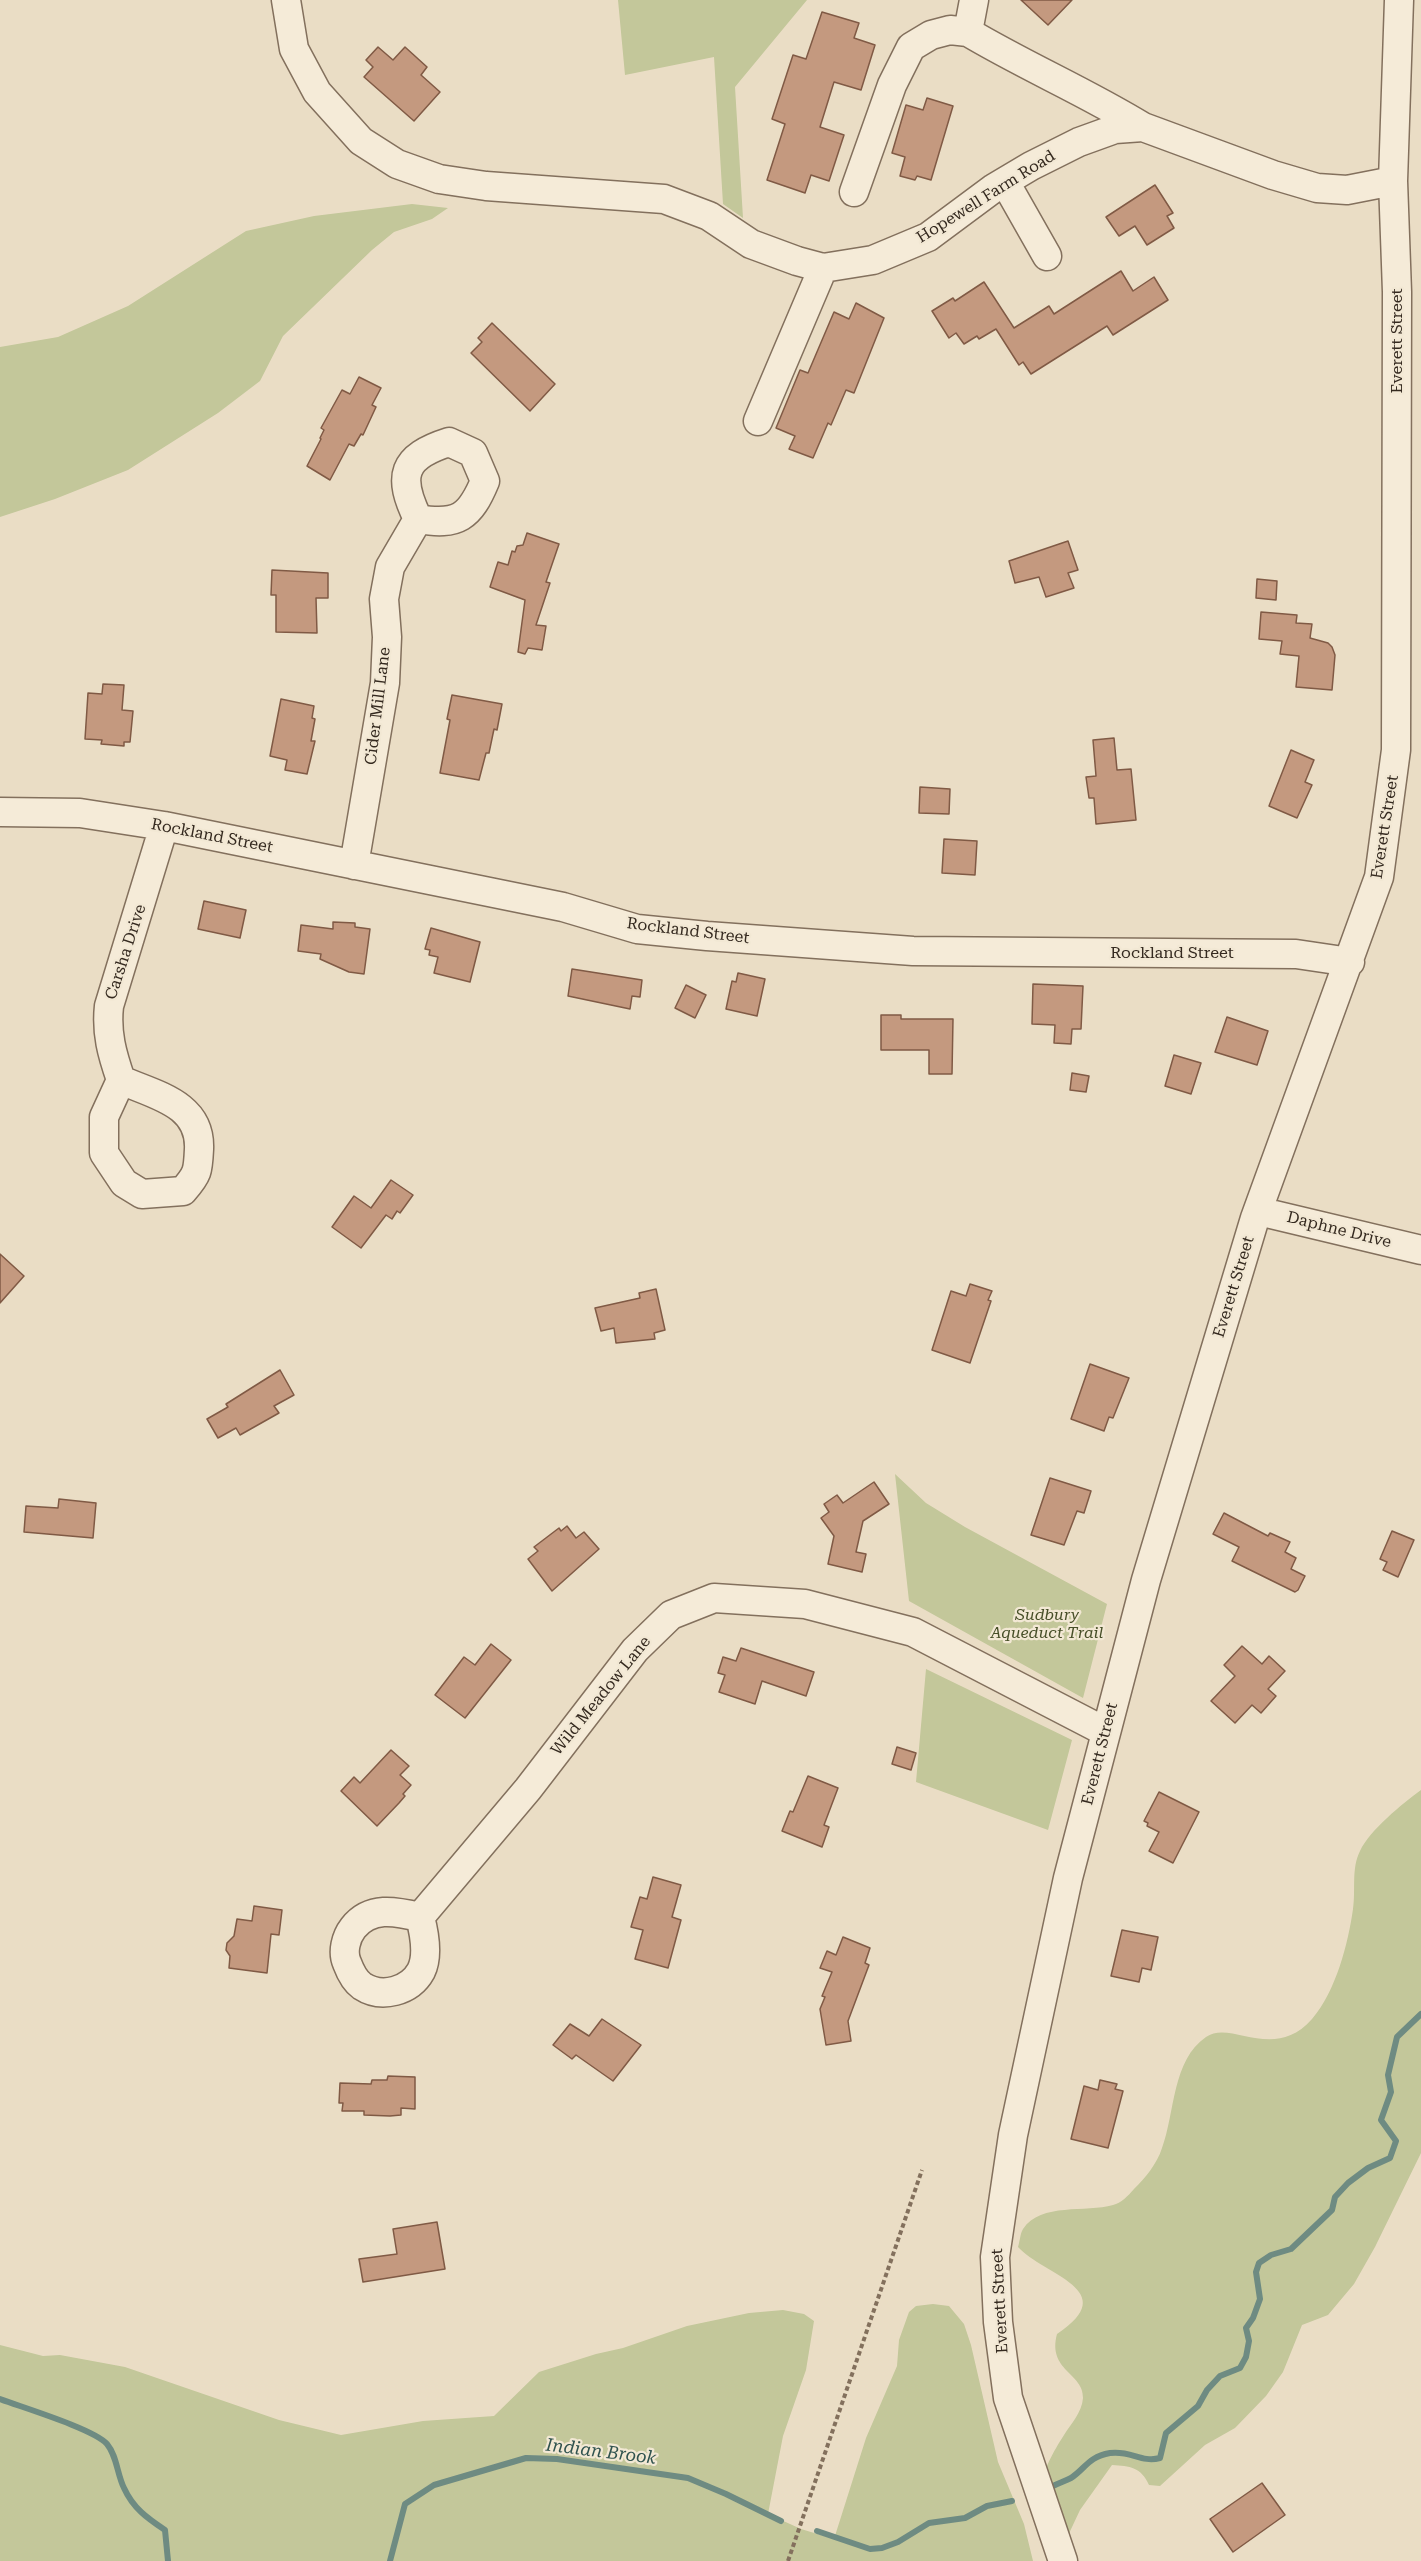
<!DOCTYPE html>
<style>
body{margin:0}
canvas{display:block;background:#eaddc5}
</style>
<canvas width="1421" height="2561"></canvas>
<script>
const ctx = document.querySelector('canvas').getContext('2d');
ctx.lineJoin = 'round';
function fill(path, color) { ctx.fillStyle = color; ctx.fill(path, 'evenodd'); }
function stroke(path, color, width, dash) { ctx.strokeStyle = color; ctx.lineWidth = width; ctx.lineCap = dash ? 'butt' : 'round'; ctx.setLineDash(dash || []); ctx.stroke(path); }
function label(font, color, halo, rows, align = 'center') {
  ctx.font = font + ' "Roboto Serif",serif'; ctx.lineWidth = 4.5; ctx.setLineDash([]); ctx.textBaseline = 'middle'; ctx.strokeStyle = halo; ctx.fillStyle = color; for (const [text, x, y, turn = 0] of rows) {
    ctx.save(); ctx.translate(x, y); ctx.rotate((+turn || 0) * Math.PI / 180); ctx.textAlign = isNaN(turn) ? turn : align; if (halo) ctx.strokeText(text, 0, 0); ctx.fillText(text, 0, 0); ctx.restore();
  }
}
fill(new Path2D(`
 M618 0H807L735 87 743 218 723 204 714 57 625 75Z
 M412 204 448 208 432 219 394 232 372 250 283 336 260 381 218 413 128 470 55 499 0 517V347L58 337 128 306 246 231 314 216Z
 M895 1474 926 1503 965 1527 1107 1604 1083 1698 909 1601Z
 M926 1669 1072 1740 1048 1830 916 1782Z
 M1421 1790V2153L1375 2247 1354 2284 1328 2315 1302 2325 1283 2372 1266 2396 1235 2428 1205 2445 1160 2486 1149 2485C1141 2467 1130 2466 1112 2465L1080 2510 1065 2542C1058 2524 1045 2499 1043 2481 1042 2471 1058 2444 1064 2435 1071 2424 1082 2412 1083 2398 1084 2373 1047 2371 1057 2334 1124 2290 1043 2275 1018 2247 1020 2241 1020 2234 1023 2229 1041 2202 1086 2213 1113 2205 1121 2203 1128 2196 1134 2189 1145 2178 1157 2164 1162 2148 1175 2113 1172 2060 1206 2037 1231 2019 1273 2063 1312 2019 1336 1991 1348 1944 1353 1909 1356 1889 1351 1869 1360 1851 1370 1830 1402 1804 1421 1790Z
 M933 2304 949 2306 964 2324 971 2345 998 2462 1024 2524 1033 2561H0V2345L43 2356 60 2355 125 2367 279 2420 341 2435 423 2421 494 2416 539 2372 596 2354 623 2348 687 2326 749 2313 783 2310 804 2314 814 2321 806 2370 783 2436 768 2514 801 2529 834 2539 866 2438 897 2366 899 2340 909 2312 916 2306Z`), '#c3c79a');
stroke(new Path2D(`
 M0 2399C21 2407 94 2429 107 2444 117 2456 117 2474 124 2488 133 2508 147 2518 165 2530L168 2561
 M1053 2486C1059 2483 1065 2481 1071 2478 1086 2468 1088 2457 1110 2453 1131 2450 1141 2463 1160 2458L1166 2433 1198 2406 1207 2390 1220 2376 1240 2368 1246 2357 1249 2341 1246 2328 1253 2318 1260 2299 1256 2272 1259 2263 1271 2255 1291 2249 1332 2210 1335 2197 1348 2183 1368 2168 1390 2158 1396 2141 1381 2120 1391 2092 1388 2075 1397 2037 1421 2014
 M817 2531 870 2549 882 2548 898 2542 929 2523 965 2518 987 2506 1012 2501
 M390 2561 405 2504 434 2485 526 2458 557 2459 688 2478 726 2494 781 2521`), '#6e8b82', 6);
const building = new Path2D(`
 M1021 0H1072L1048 25Z
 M822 12 859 23 854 38 875 45 861 90 834 82 820 127 844 135 829 181 811 175 805 193 767 180 785 124 772 119 793 55 806 59Z
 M378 47 393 60 405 47 427 67 421 75 440 92 414 121 364 77 373 67 366 60Z
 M927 98 953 106 931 180 917 176 915 180 900 176 905 157 892 153 906 105 923 110Z
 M1155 185 1173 213 1167 216 1174 228 1147 245 1135 226 1119 236 1106 217Z
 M1121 271 1133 291 1154 277 1168 300 1113 335 1107 326 1031 374 1023 362 1019 365 996 329 979 339 977 336 964 344 956 333 949 338 932 311 953 298 955 301 984 282 1014 328 1049 306 1054 314Z
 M856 303 884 318 854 393 846 390 831 425 828 423 813 458 789 449 795 436 776 428 800 370 808 373 834 312 849 319Z
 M492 323 555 384 530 411 471 353 482 342 478 338Z
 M359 377 381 388 372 405 376 407 363 435 361 434 354 446 349 444 330 480 307 466 321 439 320 438 324 430 321 428 342 390 350 394Z
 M527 533 559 544 546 582 550 583 536 625 546 626 542 650 528 648 525 654 518 652 525 600 490 587 498 562 508 565 512 551 515 552 517 546 523 545Z
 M1068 541 1078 570 1068 573 1074 588 1046 597 1039 577 1015 583 1009 561Z
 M272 570 328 573V598H316L317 633 276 632V595H271Z
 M1257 579 1277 581 1276 600 1256 598Z
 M1261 612 1297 615 1296 623 1312 624 1310 638 1328 643 1332 647 1335 655 1332 690 1296 687 1299 656 1280 654 1282 641 1259 639Z
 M103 684 124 685 122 710 133 711 130 742H124V746L101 744 102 740 85 739 88 693 102 694Z
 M452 695 502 704 497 730 494 729 489 753H486L479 780 440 773 450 720 447 719Z
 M281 699 314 706 312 718 315 719 311 741H315L307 774 285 770 287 760 270 756Z
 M1114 738 1117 770 1131 769 1136 820 1096 824 1094 798H1089L1086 777 1096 776 1093 740Z
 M1291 750 1314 760 1305 782 1312 785 1297 818 1269 806Z
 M920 787 950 789 949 814 919 813Z
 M944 839 977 841 975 875 942 873Z
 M204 901 246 910 240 938 198 929Z
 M333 922 355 923V927L370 929 364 974 349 972 320 959 321 954 298 951 301 925 333 929Z
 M431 928 480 942 470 982 434 973 438 957 429 955 430 950 425 949Z
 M572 969 642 980 640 997 632 996 630 1009 568 996Z
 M738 973 765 979 757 1016 726 1009 732 981 736 982Z
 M1033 984 1083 986 1081 1029H1072L1071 1044 1054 1043 1055 1025 1032 1024Z
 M686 985 706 995 695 1018 675 1008Z
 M881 1015H901V1019H953L952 1074H929V1050H881Z
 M1227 1017 1268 1031 1257 1065 1215 1052Z
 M1174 1055 1201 1063 1191 1094 1165 1086Z
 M1072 1073 1089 1076 1086 1092 1070 1090Z
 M391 1180 413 1195 400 1213 397 1211 392 1219 386 1215 361 1248 332 1227 354 1196 371 1208Z
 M0 1254 24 1276 0 1303Z
 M970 1284 992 1291 988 1300 991 1301 970 1363 932 1350 951 1291 966 1296Z
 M656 1289 665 1330 654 1333 655 1339 616 1343 614 1328 601 1331 595 1308 640 1298 639 1293Z
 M1090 1364 1129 1378 1113 1418 1109 1417 1104 1431 1071 1419Z
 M280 1370 294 1395 274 1406 279 1413 240 1435 236 1428 218 1438 207 1419 228 1407 226 1404Z
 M1050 1478 1091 1491 1084 1513 1077 1511 1064 1545 1031 1535Z
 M874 1482 889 1504 863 1521 856 1552 866 1554 862 1572 828 1564 834 1536 821 1518 829 1512 824 1504 837 1495 843 1503Z
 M59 1499 96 1503 93 1538 24 1532 26 1506 58 1508Z
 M1224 1513 1268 1536 1270 1533 1290 1542 1285 1552 1296 1558 1291 1569 1305 1576 1298 1590 1295 1592 1232 1561 1239 1547 1213 1534Z
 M567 1526 576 1538 584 1532 599 1549 552 1591 528 1559 538 1551 534 1547 559 1528 561 1531Z
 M1392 1531 1414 1540 1398 1577 1383 1570 1387 1562 1380 1559Z
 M491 1644 511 1660 465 1718 435 1695 464 1657 475 1665Z
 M1242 1646 1262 1664 1269 1656 1285 1671 1268 1689 1276 1696 1261 1713 1252 1705 1235 1723 1211 1701 1235 1676 1224 1665Z
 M741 1648 814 1672 806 1696 762 1681 755 1704 719 1692 725 1675 718 1673 723 1657 736 1661Z
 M897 1747 916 1753 911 1770 892 1764Z
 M391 1750 409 1766 400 1775 411 1785 403 1794 405 1796 399 1803 377 1826 341 1791 354 1777 360 1783Z
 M808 1776 838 1788 824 1825 829 1827 822 1847 782 1831 790 1811 793 1812Z
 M1159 1792 1199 1812 1173 1863 1149 1851 1159 1832 1147 1826 1148 1823 1144 1821Z
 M653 1877 681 1885 672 1917 681 1920 668 1968 635 1959 643 1930 631 1927 640 1897 647 1899Z
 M254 1906 282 1910 279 1935 271 1934 267 1973 229 1968 230 1956 226 1950 227 1943 234 1936 237 1919 252 1921Z
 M1122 1930 1158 1937 1151 1970 1142 1968 1139 1982 1111 1976Z
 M843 1937 870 1948 865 1963 869 1965 848 2021 851 2041 826 2045 820 2009 825 1997 822 1996 832 1972 820 1968 827 1951 836 1955Z
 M602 2019 641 2045 613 2081 576 2055 572 2059 553 2045 570 2024 589 2036Z
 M388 2076 415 2077V2109L401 2108V2115L390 2116 364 2115V2111H342L343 2103H339L340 2083 371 2084 372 2080H387Z
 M1100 2080 1117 2084 1115 2089 1123 2091 1108 2148 1071 2139 1084 2086 1098 2090Z
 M437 2222 445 2269 363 2282 359 2259 397 2254 393 2229Z
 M1262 2483 1285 2515 1233 2552 1210 2519Z`);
fill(building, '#c4997f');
stroke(building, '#805a45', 1.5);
const minor = new Path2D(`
 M286 0 294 49 317 92 361 141 397 164 439 179 486 186 664 199 709 216 751 244 797 261 823 268 873 260 928 237 994 188 1031 166 1079 142 1115 129 1143 127 1273 175 1317 188 1347 190 1393 181
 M974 0 968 32C1025 66 1086 92 1143 127
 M1005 182 1047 256
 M854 192 892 85 911 47 931 35 950 30 968 32
 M758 421 823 268
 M0 812 80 813 164 826 563 907 637 929 707 936 913 951 1296 954 1350 962
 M354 865 385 683 387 637 384 599 390 567 418 519C458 526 470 517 485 481L473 453 449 442C402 457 397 476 418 519
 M121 1080 104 1117V1153L124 1183 142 1194 183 1191C198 1174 198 1171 199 1149 201 1103 154 1095 121 1080 112 1054 106 1033 109 1006L164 826
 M1258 1211 1421 1250
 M420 1917C424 1932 429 1955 421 1971 410 1991 382 1999 362 1986 355 1981 350 1971 347 1963 342 1952 346 1937 353 1928 370 1906 395 1911 420 1917L528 1789 635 1650 671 1615 714 1598 805 1604 913 1632 1106 1732
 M1063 2561 1008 2398 998 2322 995 2257 1013 2135 1068 1878 1146 1580 1255 1218 1379 877 1396 750 1397 292 1393 181 1399 0`);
stroke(minor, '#83705d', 31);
stroke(new Path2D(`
 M788 2561 922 2170`), '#83705d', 4, [4.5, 3]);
stroke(minor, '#f5ebd8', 28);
label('16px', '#34291f', '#f2e8d4', [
 ["Hopewell Farm Road",986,197,-32],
 ["Everett Street",1397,341,-90],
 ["Cider Mill Lane",378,706,-83],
 ["Everett Street",1385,827,-81],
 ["Rockland Street",212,836,11],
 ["Rockland Street",688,931,7],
 ["Carsha Drive",126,952,-72],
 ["Rockland Street",1172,953],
 ["Daphne Drive",1339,1230,14],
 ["Everett Street",1234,1287,-73],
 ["Wild Meadow Lane",601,1696,-51],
 ["Everett Street",1100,1754,-76],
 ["Everett Street",1000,2301,-93]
]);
label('italic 16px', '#474f28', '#f2e8d4', [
 ["Sudbury",1047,1615],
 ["Aqueduct Trail",1047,1633]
]);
label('italic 18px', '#30534f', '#f2e8d4', [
 ["Indian Brook",601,2452,7]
]);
</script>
